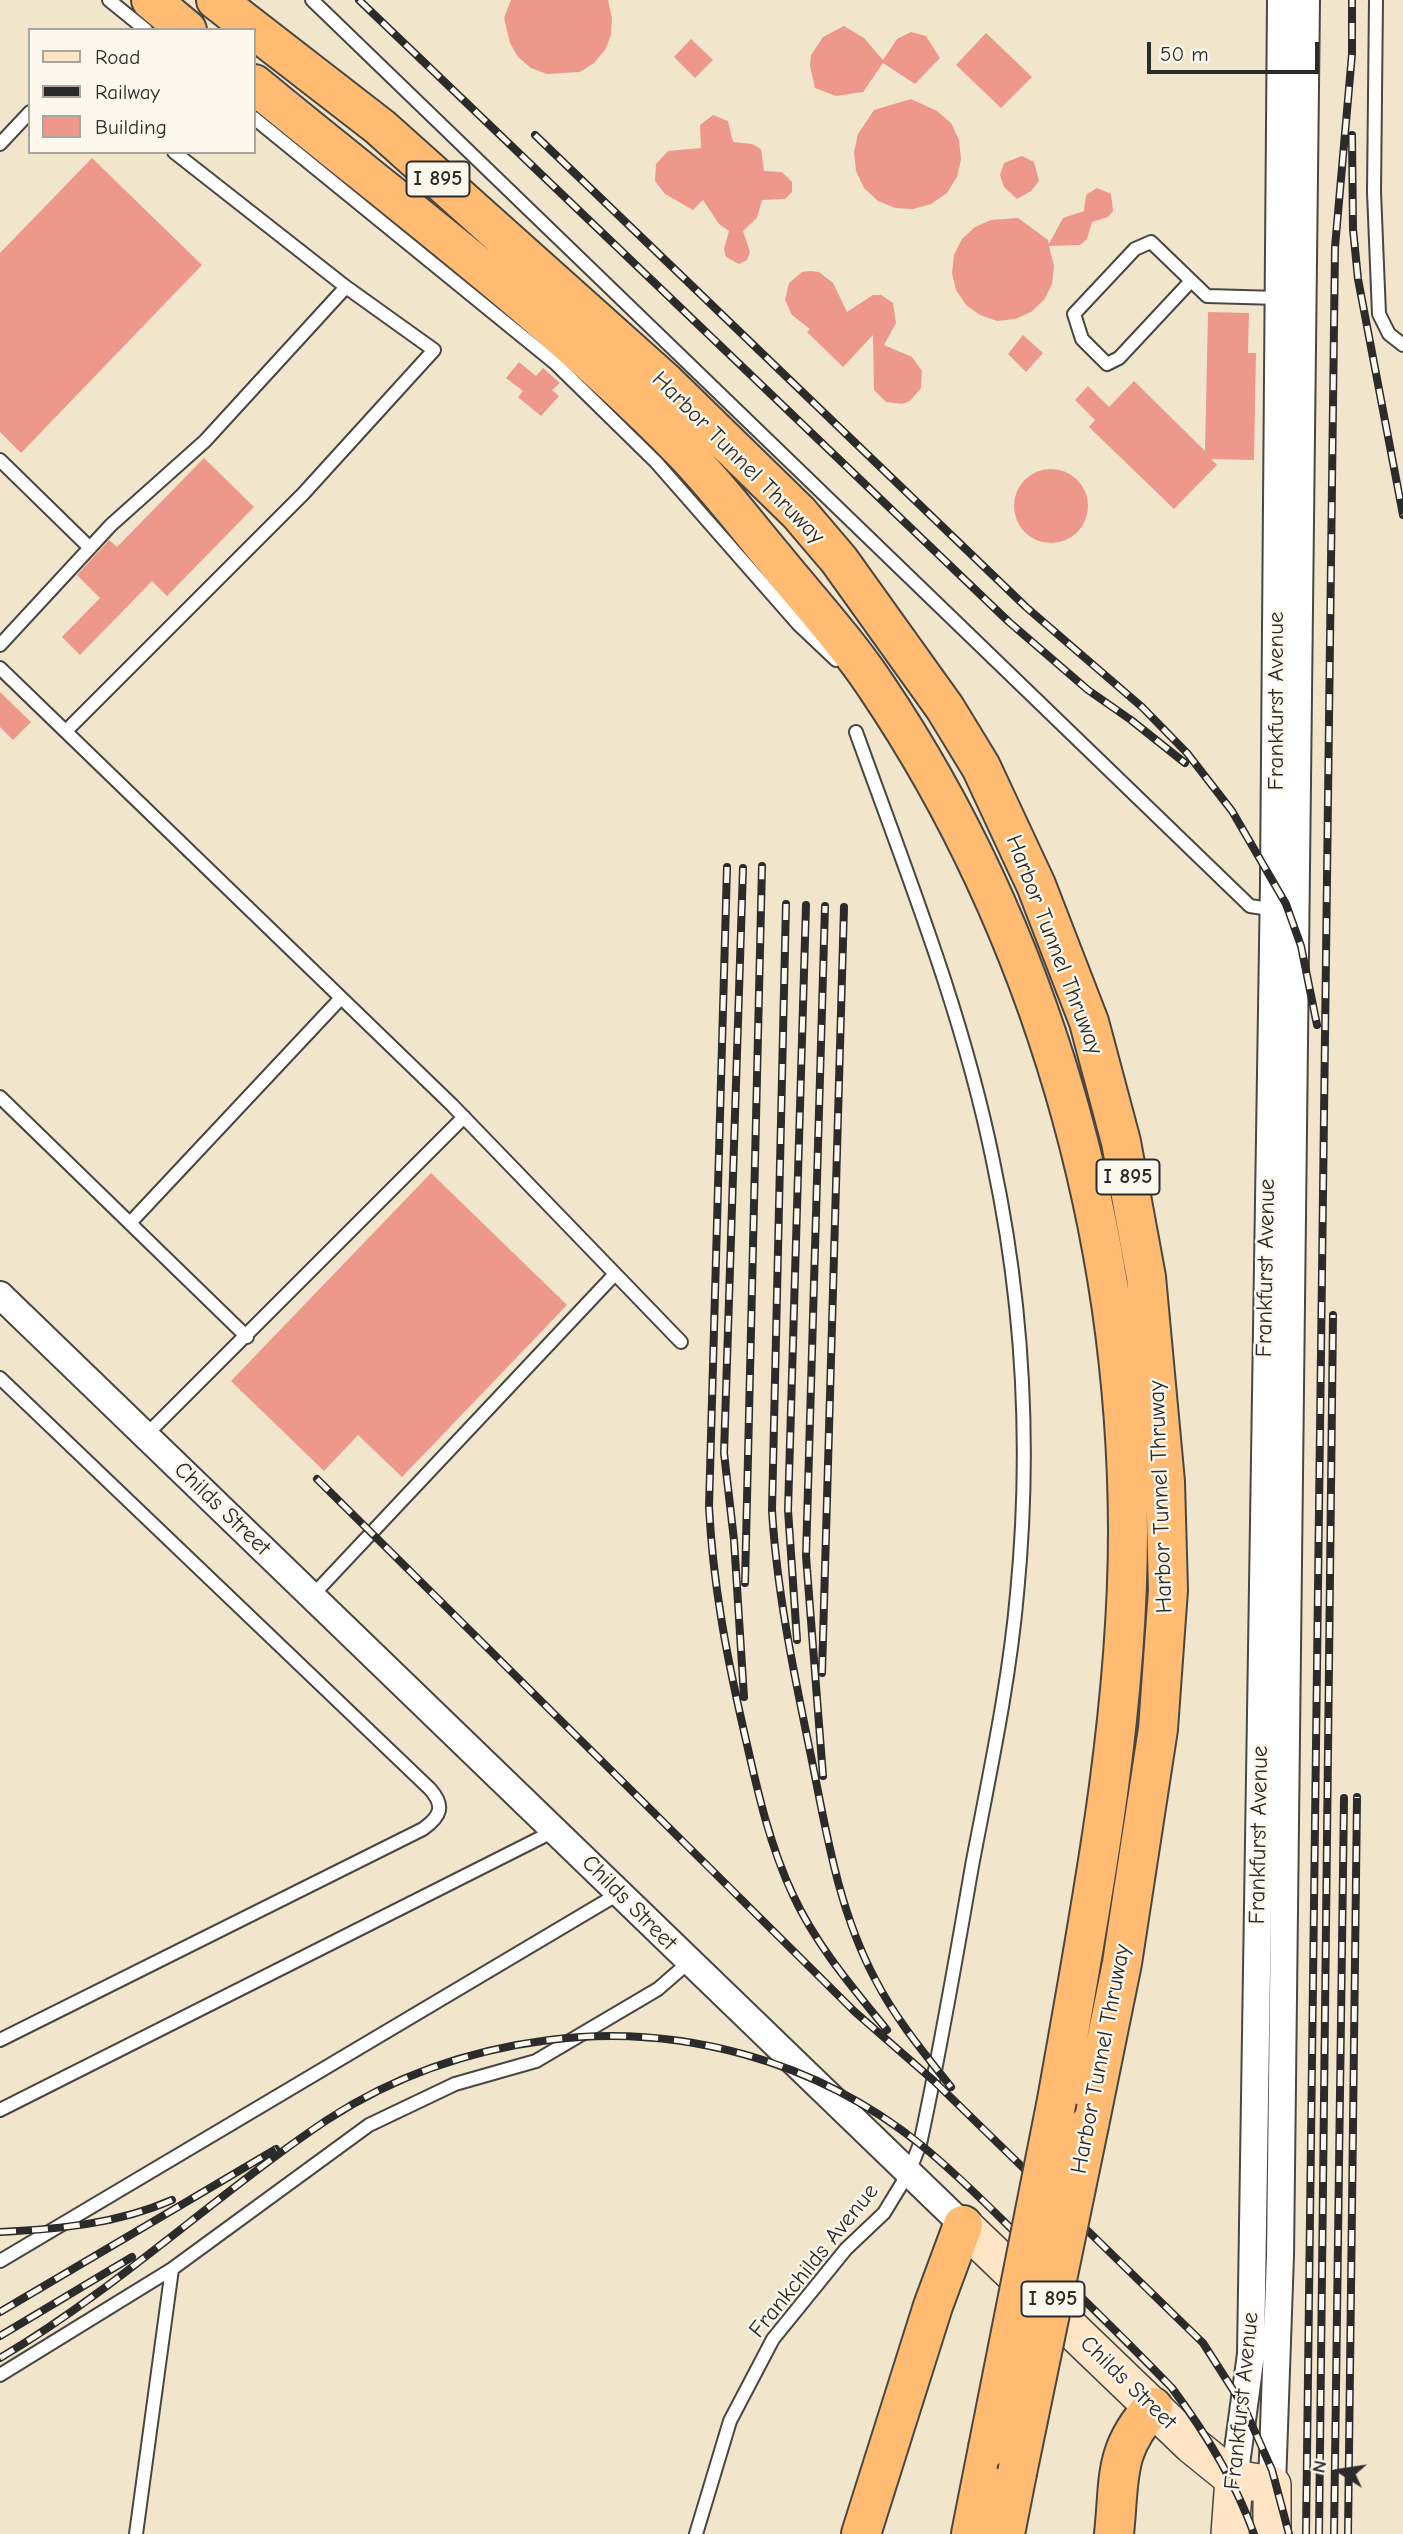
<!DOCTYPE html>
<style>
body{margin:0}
#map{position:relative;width:1403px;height:2534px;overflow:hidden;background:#f1e6cb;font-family:"Comic Neue",sans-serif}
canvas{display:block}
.legend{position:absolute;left:28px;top:28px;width:228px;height:126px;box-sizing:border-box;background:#fbf7ec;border:2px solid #a8a59f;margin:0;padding:9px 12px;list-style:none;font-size:21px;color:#2b2b2b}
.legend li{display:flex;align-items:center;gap:14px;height:35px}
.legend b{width:35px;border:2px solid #a8a59f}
.north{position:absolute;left:1305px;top:2436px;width:70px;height:70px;-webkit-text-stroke:5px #fbf7ec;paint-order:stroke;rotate:282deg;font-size:19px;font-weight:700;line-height:28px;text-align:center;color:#2b2b2b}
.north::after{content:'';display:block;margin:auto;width:24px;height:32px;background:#2b2b2b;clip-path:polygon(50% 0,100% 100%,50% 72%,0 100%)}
.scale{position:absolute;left:1147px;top:42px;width:172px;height:32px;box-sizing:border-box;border:4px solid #2b2b2b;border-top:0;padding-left:9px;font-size:21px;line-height:24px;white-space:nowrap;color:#2b2b2b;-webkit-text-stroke:5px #fbf7ec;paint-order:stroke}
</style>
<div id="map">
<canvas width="1403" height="2534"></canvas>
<ul class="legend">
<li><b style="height:9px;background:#ffe4c6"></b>Road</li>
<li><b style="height:9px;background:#2b2b2b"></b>Railway</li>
<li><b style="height:19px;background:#ed988a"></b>Building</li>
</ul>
<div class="north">N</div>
<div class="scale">50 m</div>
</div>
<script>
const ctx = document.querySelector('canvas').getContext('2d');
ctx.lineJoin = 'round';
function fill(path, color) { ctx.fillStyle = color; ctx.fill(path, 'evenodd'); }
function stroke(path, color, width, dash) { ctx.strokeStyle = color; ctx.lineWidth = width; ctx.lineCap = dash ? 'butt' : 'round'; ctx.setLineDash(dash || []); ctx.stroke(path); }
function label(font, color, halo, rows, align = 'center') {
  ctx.font = font + ' "Comic Neue",sans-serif'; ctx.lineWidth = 5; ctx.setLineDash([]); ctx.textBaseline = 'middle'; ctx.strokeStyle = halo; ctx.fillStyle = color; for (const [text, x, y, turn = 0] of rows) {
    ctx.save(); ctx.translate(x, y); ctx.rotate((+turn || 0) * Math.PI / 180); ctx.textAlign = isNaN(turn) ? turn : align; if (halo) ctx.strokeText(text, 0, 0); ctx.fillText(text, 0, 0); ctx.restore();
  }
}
fill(new Path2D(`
 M511 0H608L612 18 611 35 605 50 594 63 580 72 547 74 531 68 518 57 510 43 504 18Z
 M844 26 864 38 883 60 897 39 911 32 926 36 940 58 915 84 883 63 863 92 836 96 815 88 810 66 811 55 823 37Z
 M986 33 1032 77 1001 108 956 65Z
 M691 39 713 60 695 78 674 57Z
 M911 99 937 111 951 123 959 140 961 159 957 177 947 193 931 204 913 209 895 208 878 201 864 188 856 171 854 152 858 134 874 110Z
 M713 115 728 121 733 142 752 144 761 149 764 171 782 172 792 182V192L785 199 762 200 757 218 743 231 750 252 747 260 739 264 726 257 724 249 729 231 719 224 703 200 693 210 665 194 655 181 656 164 668 151 701 148 700 125Z
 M1022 156 1034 162 1039 181 1031 191 1017 199 1004 187 1000 175 1004 163Z
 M92 158 202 265 21 453 0 432V253Z
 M1097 188 1111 194 1113 211 1108 217 1092 222 1087 239 1080 245 1049 246 1054 266 1052 284 1044 300 1031 312 1015 319 997 321 980 315 966 305 956 290 952 273 954 255 962 239 975 227 991 220 1018 218 1048 240 1049 244 1063 218 1084 211 1086 195Z
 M811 271 819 272 833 283 847 312 873 295H881L893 303 896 323 884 345 912 357 922 371 921 388 910 401 902 404 886 402 874 390 873 335 843 367 807 332 810 329 792 315 785 300 789 283 802 272Z
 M1208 312 1249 313 1248 353H1256L1254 460 1211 459 1217 465 1174 509 1089 427 1095 420 1075 400 1088 386 1109 407 1134 381 1205 451Z
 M1023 335 1043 353 1026 372 1008 354Z
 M519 362 536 376 543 368 560 383 552 390 559 396 541 416 518 397 523 391 506 378Z
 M204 458 254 507 167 596 152 581 80 655 62 637 100 598 77 575 109 540 117 547Z
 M1014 506a37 37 0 1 1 74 0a37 37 0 1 1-74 0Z
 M0 692 31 722 13 740 0 727Z
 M431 1173 567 1305 402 1477 358 1435 324 1471 231 1381Z`), '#ed988a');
const lane = new Path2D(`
 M109 0 146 30
 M312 0 1250 906 1276 910
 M1376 0 1374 192 1379 314 1389 334 1403 345
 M254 118 555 363 656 462 799 625 836 660
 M0 144 30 112
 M174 152 346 287
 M1190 282 1119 358 1107 364 1082 339 1074 314 1135 249 1151 242 1207 296 1279 298
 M0 460 90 548
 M0 645 111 525 205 441 346 287 434 350 303 494 66 731
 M0 668 452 1105 681 1342
 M0 1097 247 1337
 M130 1223 341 998
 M0 1378 430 1789C445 1806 441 1816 423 1829L0 2040
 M146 1435 464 1117
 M312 1596 615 1274
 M0 2110 556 1830
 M0 2261 618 1894
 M0 2375 172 2269 369 2125 455 2084 536 2061 658 1989 689 1962
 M136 2534 172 2269
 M696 2534 730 2421 773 2339 846 2249 884 2213 909 2172 920 2144C940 2052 956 1959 972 1866 989 1776 1009 1685 1017 1594 1031 1450 1023 1302 993 1161 963 1013 907 874 856 732`);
const street = new Path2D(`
 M0 1295 963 2225
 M1234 2479 1251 2354 1274 882 1281 0
 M1272 2485 1280 2255 1306 0`);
const secondary = new Path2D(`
 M963 2225 1192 2445 1234 2479 1272 2485V2534
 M1230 2534 1234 2479`);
const highway = new Path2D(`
 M151 0 187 30
 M216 0 380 127 666 383 799 513 839 560 945 708 981 767 1036 885 1089 1022 1121 1142 1146 1277 1165 1482 1168 1590 1158 1729 1122 1963 1089 2125
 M254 84C398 203 551 316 682 450 715 484 744 522 774 558 808 600 846 641 876 686 1042 932 1127 1234 1128 1530 1128 1721 1090 1912 1057 2100
 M861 2534 933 2306 963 2225
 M971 2534 988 2448
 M1005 2534 1017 2473
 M1114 2534C1120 2478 1113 2451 1153 2407`);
stroke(lane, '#494743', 16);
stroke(street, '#494743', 30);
stroke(secondary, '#494743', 40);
stroke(highway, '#494743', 42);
stroke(lane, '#fff', 12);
stroke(street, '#fff', 26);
stroke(secondary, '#ffe4c6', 37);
stroke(highway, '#febb71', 38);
const rail = new Path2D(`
 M359 0 1009 622 1088 690 1131 720 1185 763
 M535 135 1026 607 1142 707 1187 753 1232 811 1286 904 1301 946 1317 1025
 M1352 135 1353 229 1358 279 1403 515
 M727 867 709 1507C713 1583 726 1653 743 1727 756 1784 768 1842 793 1895 816 1945 853 1988 887 2030
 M743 868 724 1453 734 1540 744 1697
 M786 904 772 1510C777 1595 795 1678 812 1761 827 1836 839 1911 875 1979 895 2018 924 2053 951 2087
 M317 1479 855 2012 934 2081 1203 2343 1244 2407 1272 2470 1289 2534
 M745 1583 762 866
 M797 1640 788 1510 806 905
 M822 1673 844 907
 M823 1776 806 1556 825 906
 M0 2232C59 2229 117 2224 172 2200
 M0 2312 276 2149
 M0 2336 132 2257
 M0 2358C117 2289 215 2195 327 2120 394 2076 470 2050 549 2040 680 2023 817 2061 921 2145 961 2177 997 2215 1033 2250 1080 2296 1127 2341 1172 2388 1205 2432 1235 2481 1254 2534
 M1306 2534 1335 247 1352 54V0
 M1319 2534 1333 1315
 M1334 2534 1344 1798
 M1348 2534 1357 1797`);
stroke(rail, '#2b2b2b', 8);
stroke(rail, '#fbf7ec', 5, [16]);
const highwayBridge = new Path2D(`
 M988 2448 1057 2100
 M1017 2473 1089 2125`);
stroke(highwayBridge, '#494743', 42, []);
stroke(highwayBridge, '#febb71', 38);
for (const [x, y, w] of [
 [438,179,63],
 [1128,1177,63],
 [1053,2299,63]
]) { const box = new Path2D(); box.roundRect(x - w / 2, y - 17.5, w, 35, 5); ctx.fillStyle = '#fbf7ec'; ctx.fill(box); stroke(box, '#2b2b2b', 2); }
label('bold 21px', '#2b2b2b', null, [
 ["I 895",438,179],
 ["I 895",1128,1177],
 ["I 895",1053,2299]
]);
label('23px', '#2b2b2b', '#fbf7ec', [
 ["Harbor Tunnel Thruway",738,458,45],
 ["Frankfurst Avenue",1276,701,-90],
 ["Harbor Tunnel Thruway",1054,945,69],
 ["Frankfurst Avenue",1266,1268,-89],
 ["Harbor Tunnel Thruway",1161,1497,-92],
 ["Childs Street",222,1509,44],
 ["Frankfurst Avenue",1259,1835,-89],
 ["Childs Street",629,1903,45],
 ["Harbor Tunnel Thruway",1101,2059,-79],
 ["Frankchilds Avenue",814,2261,-51],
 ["Childs Street",1128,2383,44],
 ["Frankfurst Avenue",1242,2401,-84]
]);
</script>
